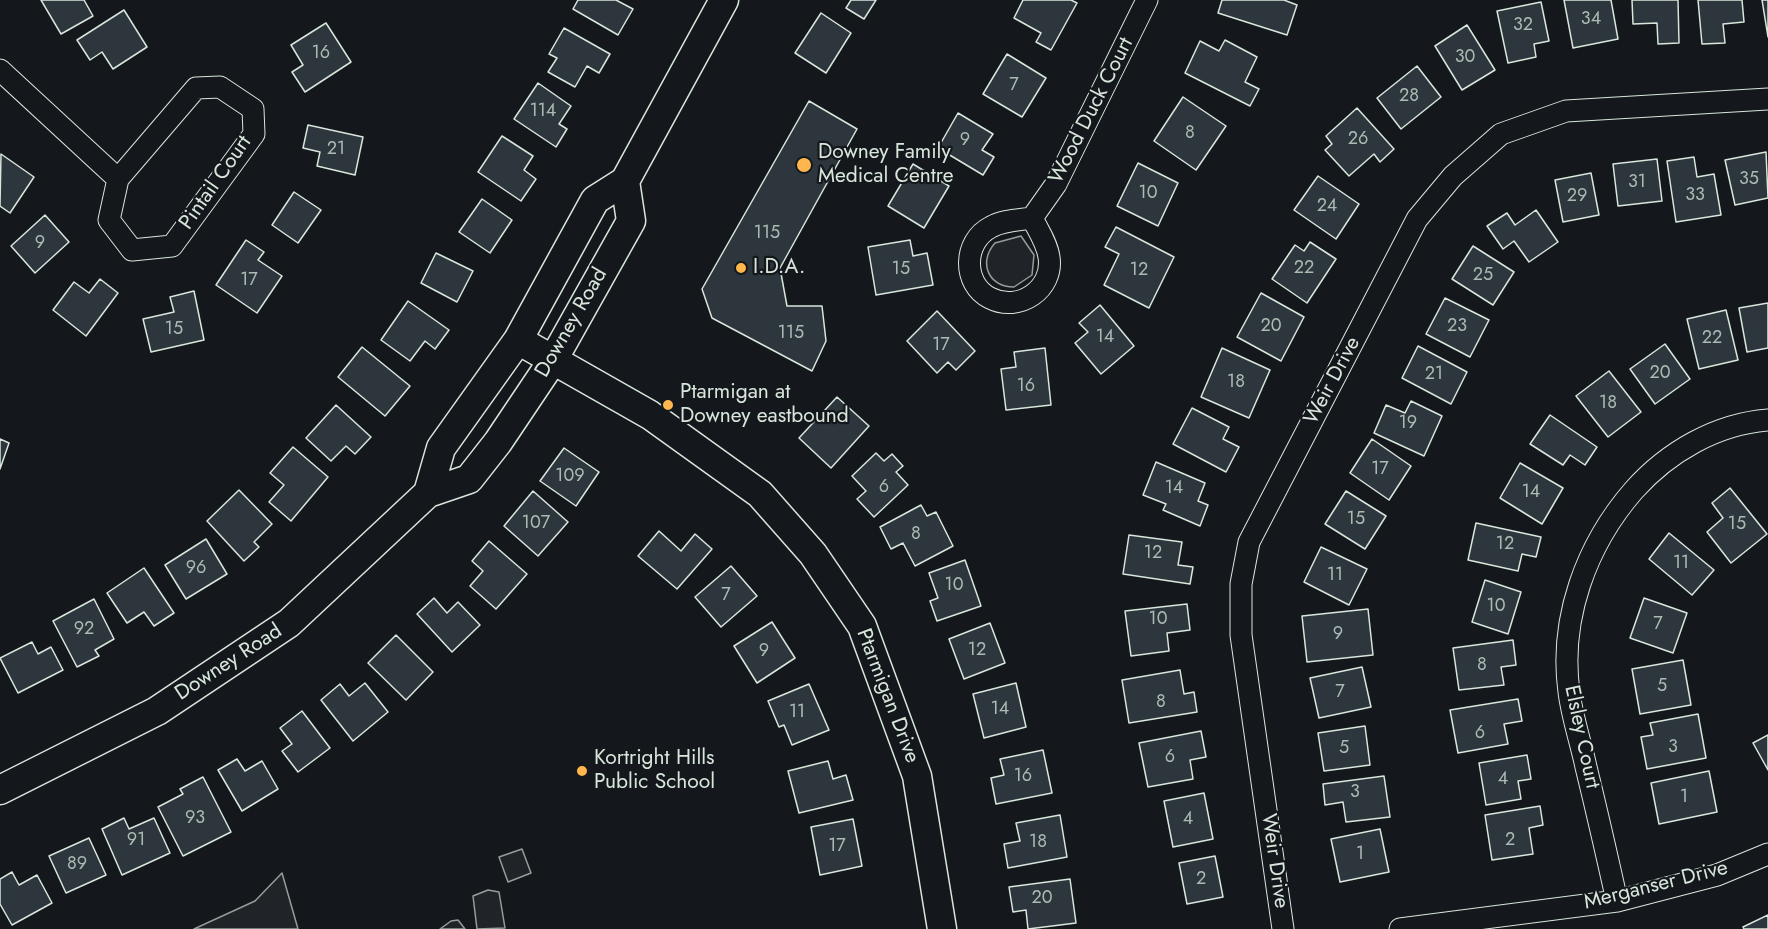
<!DOCTYPE html>
<style>
body{margin:0}
canvas{display:block;background:#14181c}
</style>
<canvas width="1768" height="929"></canvas>
<script>
const ctx = document.querySelector('canvas').getContext('2d');
ctx.lineJoin = 'round';
function fill(path, color) { ctx.fillStyle = color; ctx.fill(path, 'evenodd'); }
function stroke(path, color, width, dash) { ctx.strokeStyle = color; ctx.lineWidth = width; ctx.lineCap = dash ? 'butt' : 'round'; ctx.setLineDash(dash || []); ctx.stroke(path); }
function label(font, color, halo, rows, align = 'center') {
  ctx.font = font + ' Jost,sans-serif'; ctx.lineWidth = 4.5; ctx.setLineDash([]); ctx.textBaseline = 'middle'; ctx.strokeStyle = halo; ctx.fillStyle = color; for (const [text, x, y, turn = 0] of rows) {
    ctx.save(); ctx.translate(x, y); ctx.rotate((+turn || 0) * Math.PI / 180); ctx.textAlign = isNaN(turn) ? turn : align; if (halo) ctx.strokeText(text, 0, 0); ctx.fillText(text, 0, 0); ctx.restore();
  }
}
const green = new Path2D(`
 M1021 236 1034 255 1032 275 1014 287C988 287 978 262 995 243Z
 M522 849 531 873 508 882 499 857Z
 M282 873 298 929H194L255 901Z
 M488 890 499 892 505 928 477 929 473 896Z
 M458 920 465 929H440L451 921Z`);
fill(green, '#202428');
stroke(green, '#939e99', 1.5);
const building = new Path2D(`
 M41 0H84L93 16 61 34Z
 M578 0H616L633 9 618 35 573 9Z
 M851 0H876L864 19 846 8Z
 M1023 0H1071L1077 3 1051 50 1036 42 1041 33 1014 18Z
 M1222 0H1284L1297 5 1287 35 1218 13Z
 M1564 0H1611L1618 39 1573 48Z
 M1632 0H1678L1679 43 1658 44 1657 23 1633 24Z
 M1698 0H1742L1744 22 1723 24 1725 43 1702 44Z
 M1762 0H1768V37Z
 M1541 2 1549 41 1534 44 1536 57 1508 63 1497 11Z
 M124 10 147 47 113 69 102 52 90 60 77 40Z
 M821 13 851 33 826 73 795 53Z
 M326 23 351 62 305 92 292 72 303 65 291 45Z
 M1467 25 1495 70 1462 90 1435 46Z
 M564 28 610 54 599 73 587 66 575 87 548 72 557 58 549 54Z
 M1225 40 1257 57 1245 82 1259 89 1250 106 1185 73 1200 41 1219 51Z
 M1007 54 1046 78 1022 117 983 94Z
 M1417 66 1441 97 1401 129 1377 98Z
 M538 83 571 106 559 124 567 129 556 147 514 119Z
 M1183 97 1226 126 1196 170 1154 141Z
 M809 101 857 129 780 268 787 306H822L826 341 812 371 712 318 702 289Z
 M1357 108 1394 149 1380 162 1374 154 1349 176 1325 150 1332 144 1326 136Z
 M958 113 993 134 982 150 994 157 983 175 938 148Z
 M308 125 363 137 355 175 317 166 320 152 303 148Z
 M502 136 533 156 524 170 536 179 521 201 478 172Z
 M1766 152 1768 198 1735 205 1725 160Z
 M1 154 34 177 10 213 0 206Z
 M1694 157 1697 177 1714 174 1721 215 1676 222 1667 161Z
 M1657 159 1662 201 1618 206 1613 164Z
 M1138 163 1178 183 1158 226 1117 206Z
 M913 164 949 186 924 228 888 206Z
 M1591 173 1599 215 1563 222 1555 180Z
 M1318 176 1359 204 1336 239 1294 210Z
 M294 192 321 210 298 243 272 225Z
 M482 199 512 220 490 253 459 232Z
 M1536 210 1558 242 1529 262 1514 241 1503 249 1487 226 1507 213 1515 225Z
 M45 215 69 242 35 273 11 246Z
 M1116 227 1174 257 1149 308 1104 285 1119 254 1105 247Z
 M246 240 264 252 258 260 282 276 257 313 216 285Z
 M910 240 913 256 927 253 933 285 876 295 868 247Z
 M1310 242 1336 259 1307 303 1272 279 1295 245 1304 251Z
 M1473 246 1514 272 1493 305 1452 279Z
 M436 253 473 271 457 302 421 283Z
 M100 279 118 293 86 336 53 310 74 282 89 293Z
 M194 291 204 340 151 352 143 319 174 312 170 297Z
 M1261 293 1304 317 1281 361 1237 337Z
 M1445 298 1489 320 1470 357 1426 334Z
 M408 301 449 330 435 349 425 341 410 361 381 340Z
 M1768 303V348L1747 352 1739 308Z
 M1100 305 1134 346 1101 374 1075 343 1088 332 1079 323Z
 M1726 310 1738 360 1699 369 1687 319Z
 M937 311 975 351 956 370 948 362 937 373 907 341Z
 M1665 344 1690 379 1655 404 1630 369Z
 M1418 346 1467 372 1451 404 1402 378Z
 M362 347 410 386 385 416 338 377Z
 M1045 348 1051 405 1006 410 1001 369 1016 367 1014 352Z
 M1222 348 1270 370 1249 418 1201 397Z
 M1609 371 1641 412 1608 437 1576 396Z
 M837 397 869 426 831 468 799 438Z
 M1411 401 1442 416 1424 456 1374 433 1386 405 1405 413Z
 M336 405 371 437 355 454 346 446 331 461 306 438Z
 M1192 408 1229 427 1223 439 1239 447 1226 472 1173 444Z
 M1550 415 1597 447 1585 465 1570 455 1563 465 1530 444Z
 M0 439 9 443 0 469Z
 M1372 439 1411 466 1389 500 1350 473Z
 M293 447 328 477 291 521 269 502 284 485 270 473Z
 M564 448 599 472 576 506 540 481Z
 M876 453 884 461 892 454 903 466 896 472 908 485 874 517 857 499 866 491 852 476Z
 M1156 462 1205 483 1198 501 1208 505 1200 526 1163 510 1166 504 1143 495Z
 M1520 463 1563 488 1542 524 1500 498Z
 M1730 488 1767 534 1731 563 1707 532 1723 518 1712 503Z
 M239 490 272 524 254 542 259 547 244 561 207 521Z
 M533 491 568 522 538 556 504 526Z
 M1346 491 1386 516 1365 549 1325 524Z
 M921 505 927 516 936 512 953 546 915 566 903 543 891 549 880 527Z
 M1476 523 1541 537 1536 557 1522 554 1518 571 1468 560Z
 M659 531 681 551 695 534 712 549 677 589 638 556Z
 M1669 533 1714 570 1692 595 1649 559Z
 M1129 535 1182 542 1178 565 1193 567 1190 584 1123 574Z
 M206 539 227 574 186 599 165 565Z
 M489 541 527 574 496 609 470 586 483 571 472 561Z
 M1321 547 1367 569 1349 605 1304 582Z
 M965 560 981 606 937 621 930 601 938 598 929 573Z
 M731 566 757 596 721 627 695 597Z
 M144 568 174 613 154 626 144 612 127 623 107 593Z
 M1485 580 1521 592 1508 634 1472 622Z
 M434 598 447 613 458 602 480 625 452 652 417 614Z
 M1644 598 1687 613 1673 653 1630 638Z
 M94 599 114 639 95 650 99 656 77 667 53 621Z
 M1187 604 1190 630 1167 633 1169 651 1131 656 1125 611Z
 M1368 609 1373 655 1307 662 1302 616Z
 M772 622 795 658 757 683 734 646Z
 M990 623 1005 663 964 679 949 639Z
 M396 635 433 672 406 700 368 663Z
 M1513 640 1516 665 1501 667 1504 685 1459 690 1453 648Z
 M32 642 38 654 51 647 63 670 18 693 0 658Z
 M1683 660 1691 705 1640 714 1632 669Z
 M1362 667 1371 707 1319 718 1310 678Z
 M1180 670 1184 694 1194 692 1197 712 1129 723 1122 680Z
 M365 683 388 712 353 741 321 700 340 684 349 696Z
 M1016 683 1026 727 984 738 973 694Z
 M809 684 829 730 792 745 784 725 779 727 768 701Z
 M1518 699 1522 721 1504 724 1508 744 1458 753 1450 710Z
 M302 711 330 748 298 772 282 751 292 744 280 728Z
 M1698 714 1706 758 1647 769 1641 737 1653 735 1650 723Z
 M1365 726 1370 765 1324 771 1318 733Z
 M1201 731 1206 757 1190 760 1193 779 1148 787 1139 743Z
 M1768 735V770L1753 743Z
 M1043 750 1052 793 996 804 991 778 1004 775 1000 759Z
 M1527 755 1531 779 1518 781 1521 799 1486 805 1479 763Z
 M237 759 245 771 262 761 278 789 242 811 218 770Z
 M828 761 833 779 846 775 853 800 799 813 788 771Z
 M1709 771 1717 812 1659 824 1651 783Z
 M1384 776 1390 817 1346 822 1343 802 1325 805 1323 784Z
 M203 777 231 832 183 856 158 807 183 794 180 789Z
 M1204 793 1213 839 1173 847 1164 801Z
 M1540 806 1543 825 1529 828 1533 854 1492 860 1485 815Z
 M1060 815 1067 857 1008 868 1004 844 1020 841 1016 823Z
 M124 818 129 829 154 818 170 853 122 875 102 829Z
 M853 819 862 866 820 875 811 827Z
 M1380 829 1389 872 1340 882 1331 839Z
 M89 838 106 875 66 893 49 856Z
 M1215 856 1223 897 1187 904 1179 863Z
 M12 872 19 885 37 875 52 903 12 925 0 904V879Z
 M1070 879 1076 923 1028 929 1026 910 1013 912 1009 887Z
 M1768 915V929H1744L1743 927Z`);
fill(building, '#2c363c');
stroke(building, '#d8e6dc', 1.5);
const street = new Path2D(`
 M0 70 118 179
 M220 87 253 109 254 134 172 246 132 250 109 220 118 179 196 88Z
 M1032 218C1038 230 1047 243 1049 257 1054 289 1019 313 990 298 962 284 963 241 991 227 1003 220 1019 220 1032 218L1056 184 1147 0
 M1617 901C1607 856 1597 812 1586 767 1581 743 1572 717 1569 692 1559 619 1586 545 1634 490 1668 452 1716 424 1768 420
 M1283 929 1241 635V584L1249 542 1417 219 1453 176 1501 134 1566 111 1768 99
 M1400 929 1617 901 1717 875 1768 854`);
const secondary = new Path2D(`
 M518 340 650 415 760 494 813 554 862 626 917 776 942 929
 M428 493 441 448 518 340 595 200 625 181 724 0
 M0 790 157 711 289 623 428 493 469 479 498 442 553 360 631 221 625 181`);
stroke(street, '#d8e6dc', 23);
stroke(secondary, '#d8e6dc', 31);
stroke(street, '#14181c', 21);
stroke(secondary, '#14181c', 28);
for (const [x, y, r, color] of [
 [804,165,8,"#ffb74d"],
 [741,268,6,"#ffb74d"],
 [668,405,6,"#ffb74d"],
 [582,771,6,"#ffb74d"]
]) { const dot = new Path2D(); dot.arc(x, y, r, 0, 2 * Math.PI); ctx.fillStyle = color; ctx.fill(dot); stroke(dot, '#14181c', 2); }
label('18px', '#adbab4', null, [
 ["34",1591,20],
 ["32",1523,26],
 ["16",321,54],
 ["30",1465,58],
 ["7",1014,86],
 ["28",1409,97],
 ["114",543,112],
 ["8",1190,134],
 ["26",1358,140],
 ["9",965,141],
 ["21",336,150],
 ["35",1749,180],
 ["31",1637,183],
 ["10",1148,194],
 ["33",1695,196],
 ["29",1577,197],
 ["24",1327,207],
 ["115",767,234],
 ["9",40,244],
 ["22",1304,269],
 ["15",901,270],
 ["12",1139,271],
 ["25",1483,276],
 ["17",249,281],
 ["20",1271,327],
 ["23",1457,327],
 ["15",174,330],
 ["115",791,334],
 ["14",1105,338],
 ["22",1712,339],
 ["17",941,346],
 ["20",1660,374],
 ["21",1434,375],
 ["18",1236,383],
 ["16",1026,387],
 ["18",1608,404],
 ["19",1408,424],
 ["17",1380,470],
 ["109",570,477],
 ["6",884,488],
 ["14",1174,489],
 ["14",1531,493],
 ["15",1356,520],
 ["107",536,524],
 ["15",1737,525],
 ["8",916,535],
 ["12",1505,545],
 ["12",1153,554],
 ["11",1681,564],
 ["96",196,569],
 ["11",1335,576],
 ["10",954,586],
 ["7",726,596],
 ["10",1496,607],
 ["10",1158,620],
 ["7",1658,625],
 ["92",84,630],
 ["9",1338,635],
 ["12",977,651],
 ["9",764,652],
 ["8",1482,666],
 ["5",1662,687],
 ["7",1340,693],
 ["8",1161,703],
 ["14",1000,710],
 ["11",797,713],
 ["6",1480,734],
 ["3",1673,748],
 ["5",1344,749],
 ["6",1170,758],
 ["16",1023,777],
 ["4",1503,780],
 ["3",1355,793],
 ["1",1684,798],
 ["93",195,819],
 ["4",1188,820],
 ["91",136,841],
 ["2",1510,841],
 ["18",1038,843],
 ["17",837,847],
 ["1",1360,855],
 ["89",77,865],
 ["2",1201,880],
 ["20",1042,899]
]);
label('21px', '#d8e6dc', '#14181c', [
 ["Wood Duck Court",1092,111,-63],
 ["Pintail Court",216,183,-55],
 ["Downey Road",572,323,-60],
 ["Weir Drive",1333,381,-62],
 ["Downey Road",229,663,-33],
 ["Ptarmigan Drive",887,696,69],
 ["Elsley Court",1581,737,78],
 ["Weir Drive",1274,861,82],
 ["Merganser Drive",1656,886,-14]
]);
label('21px', '#d8e6dc', '#14181c', [
 ["Downey Family",818,153],
 ["Medical Centre",818,177],
 ["I.D.A.",753,268],
 ["Ptarmigan at",680,393],
 ["Downey eastbound",680,417],
 ["Kortright Hills",594,759],
 ["Public School",594,783]
], 'left');
</script>
